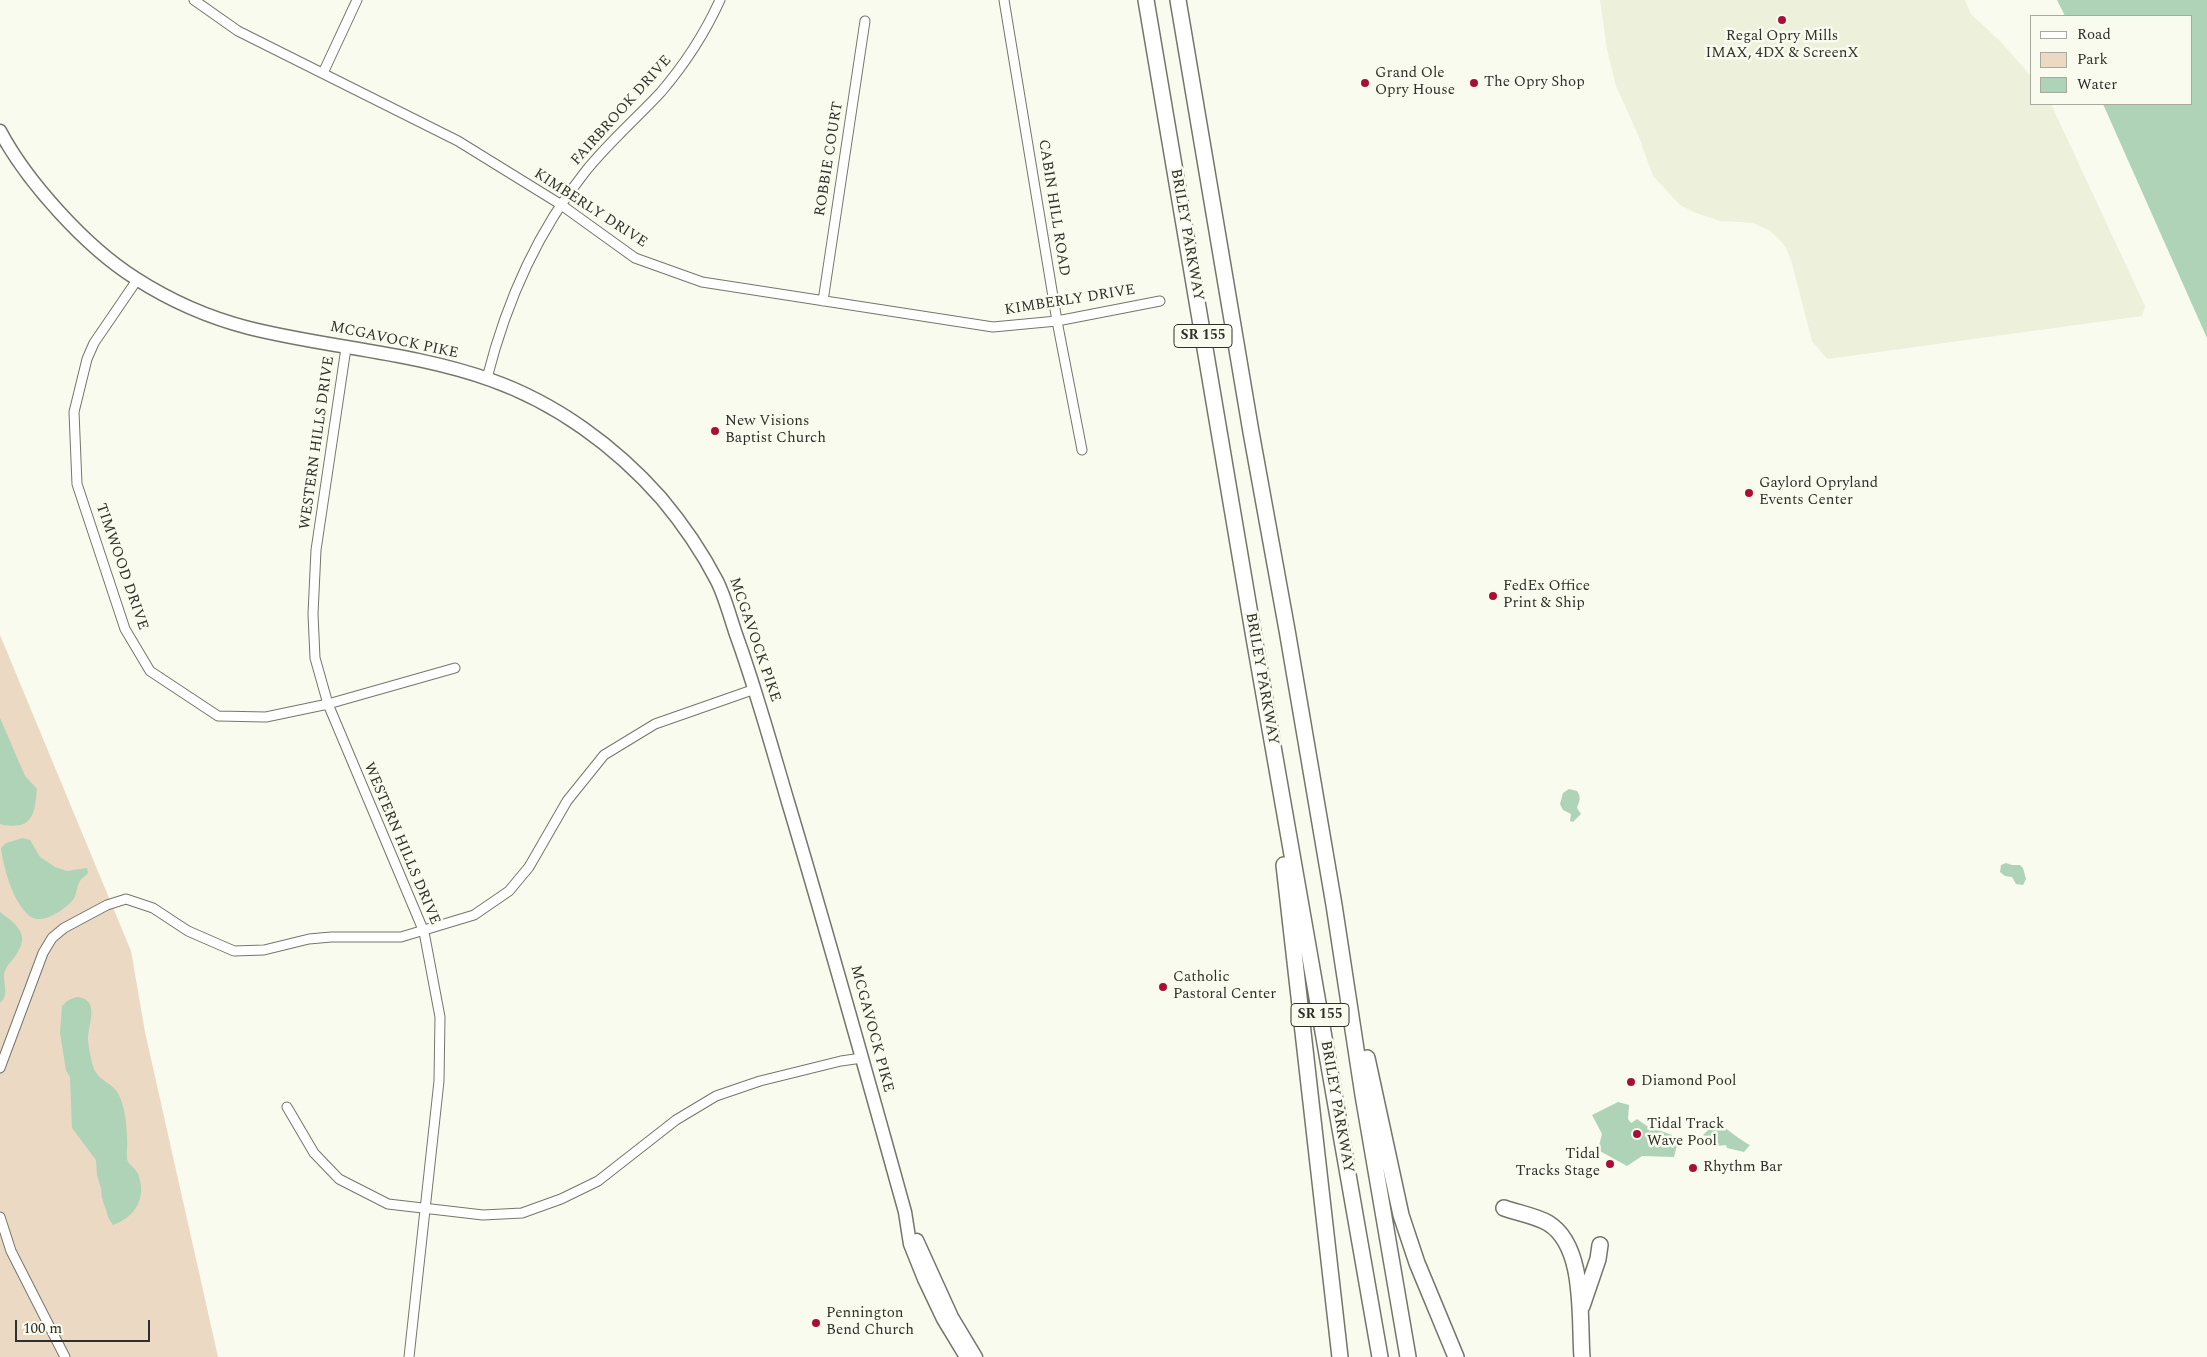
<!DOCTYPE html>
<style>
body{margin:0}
#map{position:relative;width:2207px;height:1357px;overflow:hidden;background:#f9fbee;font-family:Spectral,serif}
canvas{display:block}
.legend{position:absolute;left:2030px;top:15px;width:162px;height:90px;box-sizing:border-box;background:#f9fbee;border:1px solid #a8aaa0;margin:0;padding:6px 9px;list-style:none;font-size:15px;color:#2f302b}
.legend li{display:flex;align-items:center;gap:10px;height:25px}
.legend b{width:25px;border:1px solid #a8aaa0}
.scale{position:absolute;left:15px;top:1320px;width:135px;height:22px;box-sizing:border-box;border:2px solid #2f302b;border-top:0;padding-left:6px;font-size:15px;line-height:18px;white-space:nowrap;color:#2f302b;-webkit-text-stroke:4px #f9fbee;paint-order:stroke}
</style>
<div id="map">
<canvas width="2207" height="1357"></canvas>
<ul class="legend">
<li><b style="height:6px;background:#fff"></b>Road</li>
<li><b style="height:14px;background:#ebd9c3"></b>Park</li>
<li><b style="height:14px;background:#aed3b6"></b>Water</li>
</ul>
<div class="scale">100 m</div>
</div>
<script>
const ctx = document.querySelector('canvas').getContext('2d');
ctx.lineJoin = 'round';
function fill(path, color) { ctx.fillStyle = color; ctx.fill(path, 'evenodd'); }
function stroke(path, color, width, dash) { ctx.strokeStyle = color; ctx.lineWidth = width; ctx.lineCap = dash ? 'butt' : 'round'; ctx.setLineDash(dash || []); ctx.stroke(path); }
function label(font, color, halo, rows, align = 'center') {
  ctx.font = font + ' Spectral,serif'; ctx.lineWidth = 5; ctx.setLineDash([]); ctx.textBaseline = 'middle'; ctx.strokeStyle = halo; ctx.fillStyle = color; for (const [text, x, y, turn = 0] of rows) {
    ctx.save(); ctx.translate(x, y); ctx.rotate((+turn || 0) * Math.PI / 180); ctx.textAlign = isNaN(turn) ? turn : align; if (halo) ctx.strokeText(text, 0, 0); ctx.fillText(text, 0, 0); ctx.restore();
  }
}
fill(new Path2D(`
 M1600 0H1965L1971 14 2001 42 2031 76V104H2051L2145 306 2142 316 1827 359 1812 341 1791 260 1786 248 1779 239 1770 231 1753 223 1720 221 1696 213 1680 205 1653 176 1639 137 1616 86 1607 49Z`), '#edf0db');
fill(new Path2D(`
 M0 635 131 951 145 1032 218 1357H0Z`), '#ebd9c3');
fill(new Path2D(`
 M2057 0H2207V338L2103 104H2191V16H2065Z
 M0 718 25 776 37 789C35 803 36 821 20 825 13 826 6 826 0 824Z
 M1569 789 1577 791C1582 798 1579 801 1577 808L1581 814 1573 822 1570 821 1571 814 1563 810 1560 804 1563 793Z
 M23 838 30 840 40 857 55 867 67 871 87 868 88 873C86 876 82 877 80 881 76 887 77 897 71 902 64 910 44 923 33 918 15 909 3 867 1 848L6 843Z
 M2006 863 2012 865H2020L2023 868 2026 879 2023 885 2016 884 2012 877 2005 876 2000 872 2001 865Z
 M0 912C16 924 31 934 16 955 13 960 7 965 5 971 1 982 11 993 0 1003Z
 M76 997C101 998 88 1025 88 1038 88 1045 92 1066 95 1071 101 1082 113 1083 119 1095 125 1108 127 1125 127 1140 128 1146 126 1153 127 1159 128 1165 136 1168 138 1174 147 1197 136 1217 113 1225L109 1219 102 1198 101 1188 97 1175 96 1160 72 1128 70 1077 66 1070 60 1033 62 1006 67 1001Z
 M1618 1102 1629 1105 1628 1119 1631 1123 1637 1119 1647 1126 1672 1135 1677 1145 1674 1157 1642 1156 1627 1166 1598 1150 1602 1134 1592 1115Z
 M1720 1123C1723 1127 1745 1143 1750 1145L1744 1152 1727 1148 1726 1145 1709 1147 1707 1145 1706 1136 1703 1135 1710 1128Z`), '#aed3b6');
const minor = new Path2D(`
 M194 0 238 31 458 141 560 204 635 258 702 282 993 327 1057 321 1160 301
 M1004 0 1057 321 1082 450
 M323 73 357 0
 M137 280 94 343 87 359 74 412 77 484 125 629 150 671 218 716 266 717 328 704 455 668
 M823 301 865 21
 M346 348 316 550 313 614 315 658 328 704 424 932 440 1017 439 1081 409 1357
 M487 378C506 303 536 233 585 172 608 143 636 119 661 92 685 64 705 33 720 0
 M0 1068 43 953 52 938 64 928 107 905 126 899 153 908 188 931 234 951 264 950 309 939 331 937H401L474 915 509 891 529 867 567 801 604 755 655 724 755 689
 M287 1107 314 1153 339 1179 388 1204 483 1215 522 1213 561 1199 598 1181 676 1120 716 1096 760 1081 841 1061 862 1058
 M0 1217 11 1251 65 1357`);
const secondary = new Path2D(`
 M0 131C27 182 86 247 135 278 169 300 210 318 249 328 329 348 412 352 491 380 556 403 615 446 661 498 682 523 702 552 717 581 726 599 731 621 738 640 757 693 772 748 788 802 829 939 867 1075 905 1212L910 1244 924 1279 943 1319 966 1357
 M917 1240 952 1317 976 1357`);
const motorway = new Path2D(`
 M1146 0 1253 632 1380 1357
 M1178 0 1251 432 1287 630 1334 905 1363 1095 1408 1357
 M1284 865 1340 1357
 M1367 1058 1401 1215 1417 1263 1456 1357
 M1504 1208C1518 1213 1536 1216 1548 1223 1586 1246 1579 1318 1582 1357
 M1582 1306 1598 1259 1600 1245`);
stroke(minor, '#75766b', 11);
stroke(secondary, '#75766b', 15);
stroke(motorway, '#75766b', 18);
stroke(minor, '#fff', 9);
stroke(secondary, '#fff', 12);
stroke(motorway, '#fff', 15);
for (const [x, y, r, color] of [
 [1782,20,5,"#a70f39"],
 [1365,83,5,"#a70f39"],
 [1474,83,5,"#a70f39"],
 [715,431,5,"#a70f39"],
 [1749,493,5,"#a70f39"],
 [1493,596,5,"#a70f39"],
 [1163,987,5,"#a70f39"],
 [1631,1082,5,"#a70f39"],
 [1637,1134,5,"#a70f39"],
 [1610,1164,5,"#a70f39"],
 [1693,1168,5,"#a70f39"],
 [816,1323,5,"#a70f39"]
]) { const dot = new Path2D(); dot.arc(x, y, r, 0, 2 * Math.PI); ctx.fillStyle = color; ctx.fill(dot); stroke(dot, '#f9fbee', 2); }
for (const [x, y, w] of [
 [1203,336,58],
 [1320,1015,58]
]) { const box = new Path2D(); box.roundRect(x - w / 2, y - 11.5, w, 23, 4); ctx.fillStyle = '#f9fbee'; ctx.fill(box); stroke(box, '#2f302b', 1); }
label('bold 14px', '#2f302b', null, [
 ["SR 155",1203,336],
 ["SR 155",1320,1015]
]);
label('15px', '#2f302b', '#f9fbee', [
 ["Regal Opry Mills",1782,37,"center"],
 ["IMAX, 4DX & ScreenX",1782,54,"center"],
 ["Grand Ole",1375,74],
 ["Opry House",1375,91],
 ["The Opry Shop",1484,83],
 ["New Visions",725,422],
 ["Baptist Church",725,439],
 ["Gaylord Opryland",1759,484],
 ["Events Center",1759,501],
 ["FedEx Office",1503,587],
 ["Print & Ship",1503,604],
 ["Catholic",1173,978],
 ["Pastoral Center",1173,995],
 ["Diamond Pool",1641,1082],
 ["Tidal Track",1647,1125],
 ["Wave Pool",1647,1142],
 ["Tidal",1600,1155,"right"],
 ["Tracks Stage",1600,1172,"right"],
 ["Rhythm Bar",1703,1168],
 ["Pennington",826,1314],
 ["Bend Church",826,1331]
], 'left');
label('15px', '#2f302b', '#f9fbee', [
 ["FAIRBROOK DRIVE",622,111,-48],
 ["ROBBIE COURT",830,159,-81],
 ["CABIN HILL ROAD",1053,208,81],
 ["KIMBERLY DRIVE",590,209,33],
 ["BRILEY PARKWAY",1186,235,80],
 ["KIMBERLY DRIVE",1070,301,-9],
 ["MCGAVOCK PIKE",394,341,12],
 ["WESTERN HILLS DRIVE",318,443,-82],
 ["TIMWOOD DRIVE",121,567,71],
 ["MCGAVOCK PIKE",754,640,71],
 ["BRILEY PARKWAY",1261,679,80],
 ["WESTERN HILLS DRIVE",401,844,67],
 ["MCGAVOCK PIKE",871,1029,75],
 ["BRILEY PARKWAY",1336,1107,80]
]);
</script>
